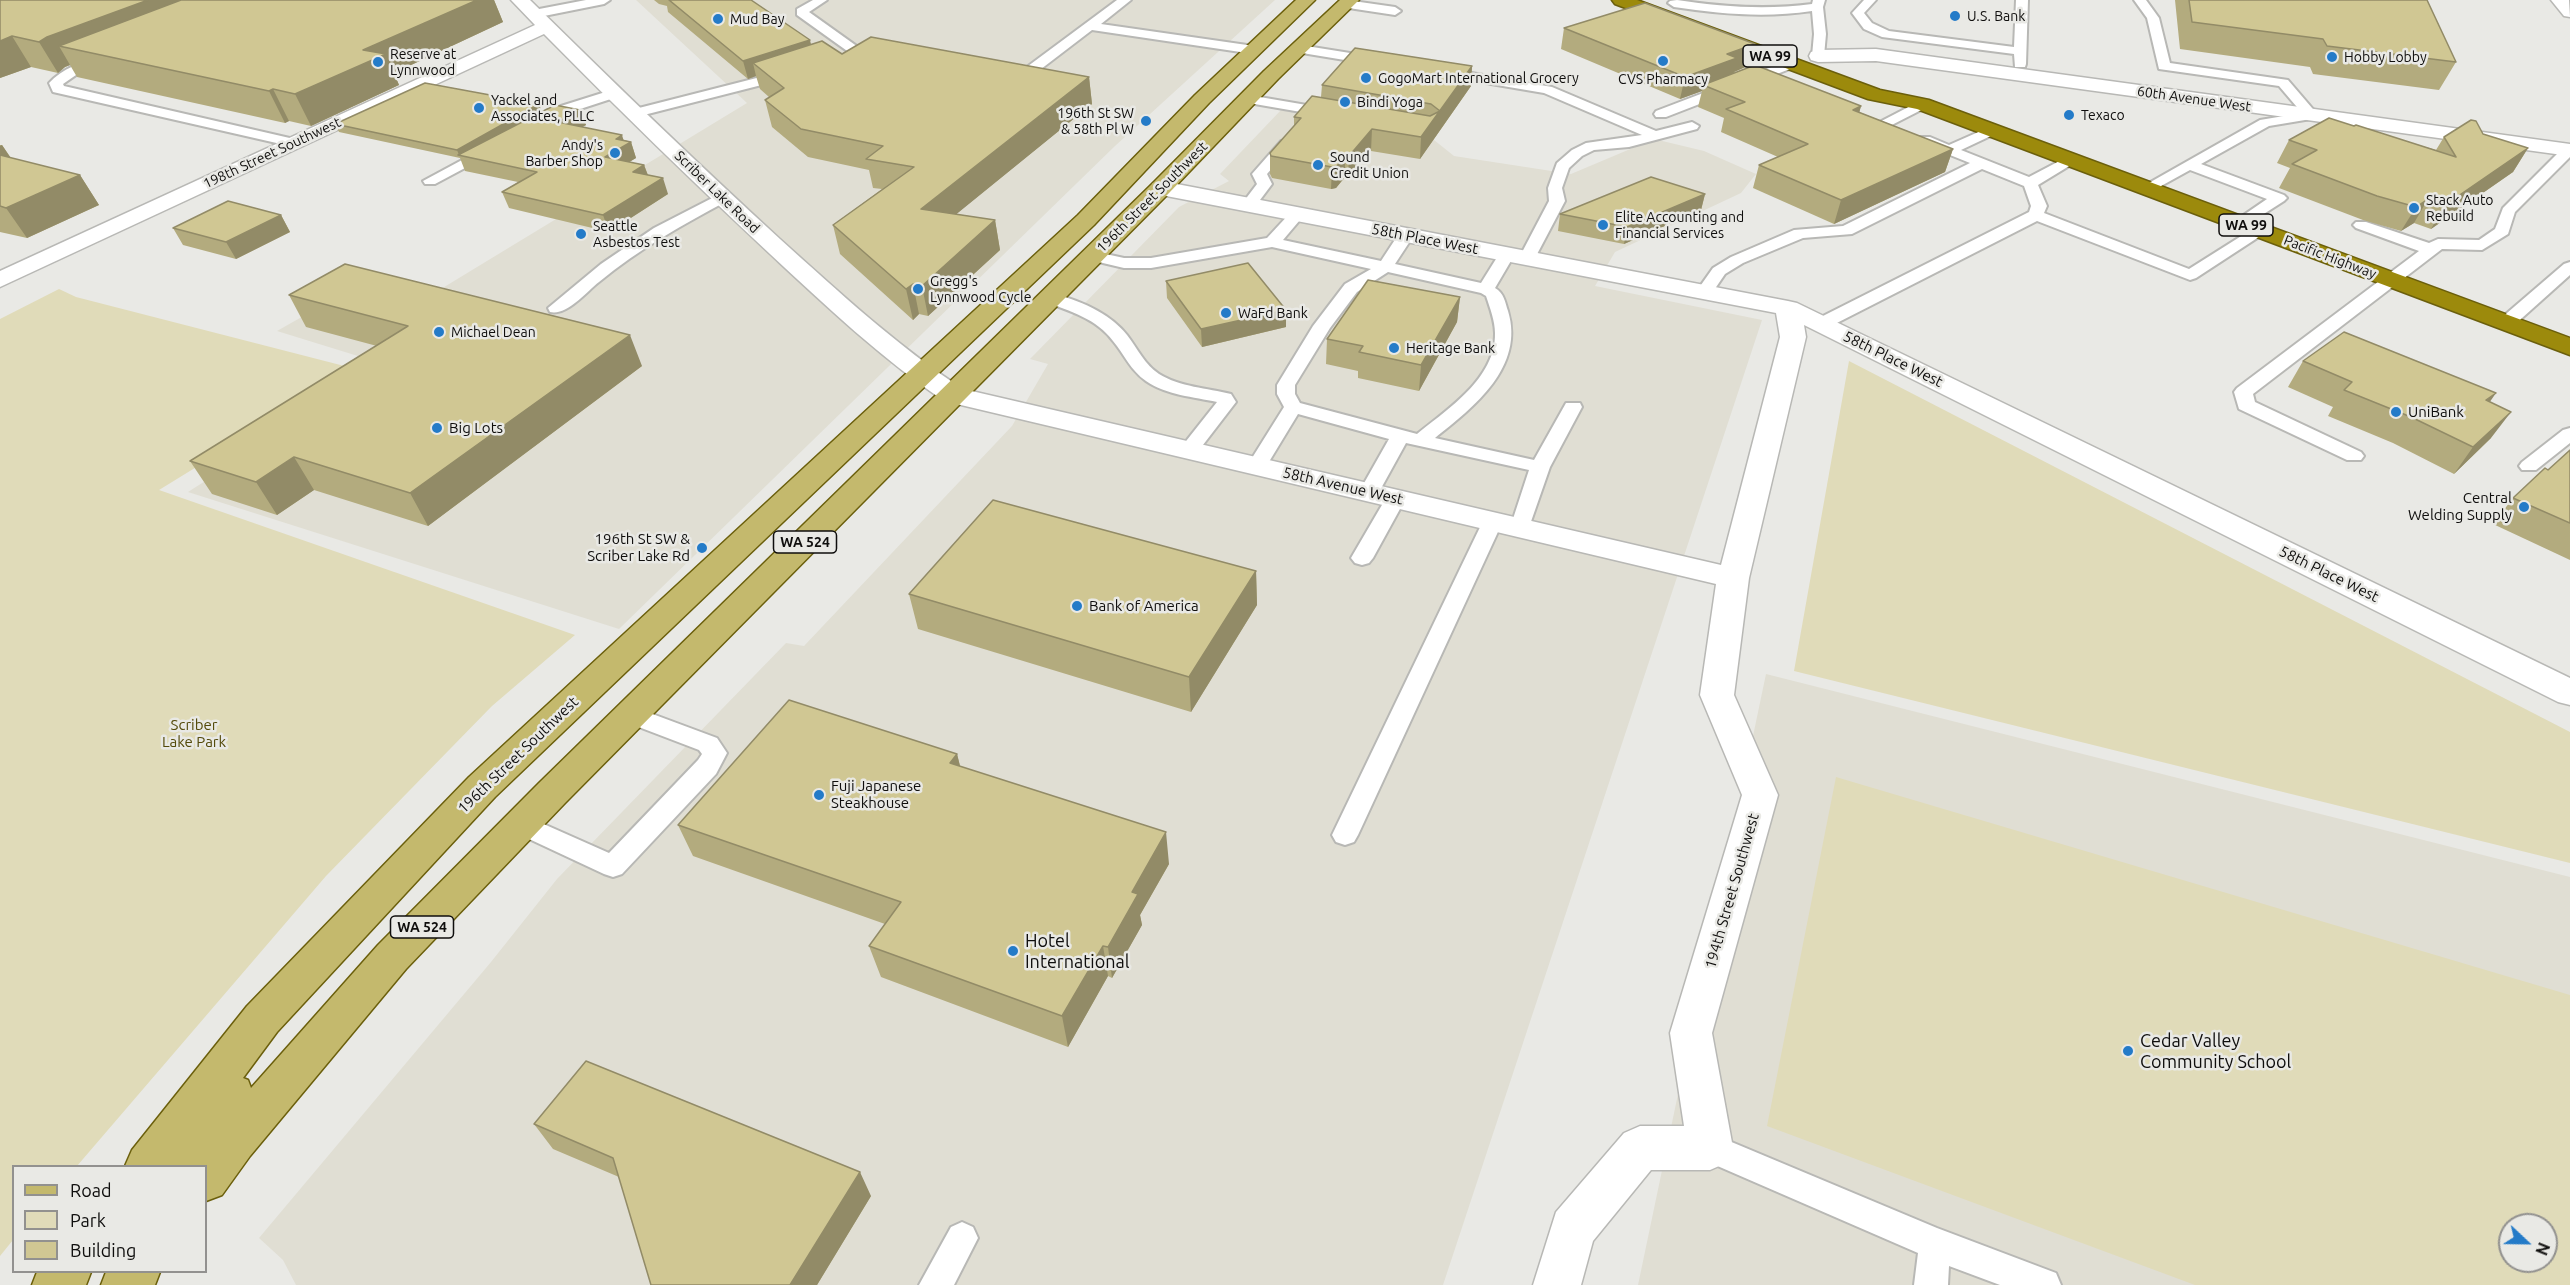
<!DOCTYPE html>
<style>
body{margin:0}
#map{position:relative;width:2570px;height:1285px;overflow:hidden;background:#e9e9e5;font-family:Ubuntu,sans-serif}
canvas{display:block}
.legend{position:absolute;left:12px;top:1165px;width:195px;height:108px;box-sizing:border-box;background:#e9e9e5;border:2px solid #92918f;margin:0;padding:8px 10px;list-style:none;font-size:18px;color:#0f0e0d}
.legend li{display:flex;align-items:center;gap:12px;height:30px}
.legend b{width:30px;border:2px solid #92918f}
.north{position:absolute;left:2498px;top:1213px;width:60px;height:60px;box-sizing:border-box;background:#e9e9e5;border:2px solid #92918f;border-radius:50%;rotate:112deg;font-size:16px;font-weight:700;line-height:24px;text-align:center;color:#0f0e0d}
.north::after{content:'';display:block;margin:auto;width:21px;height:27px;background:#247bc8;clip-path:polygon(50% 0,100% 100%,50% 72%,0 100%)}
</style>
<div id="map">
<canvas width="2570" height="1285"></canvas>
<ul class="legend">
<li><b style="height:8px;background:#c4b96d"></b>Road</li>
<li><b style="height:16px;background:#e0dbb9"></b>Park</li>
<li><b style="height:16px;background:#d0c793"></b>Building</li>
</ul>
<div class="north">N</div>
</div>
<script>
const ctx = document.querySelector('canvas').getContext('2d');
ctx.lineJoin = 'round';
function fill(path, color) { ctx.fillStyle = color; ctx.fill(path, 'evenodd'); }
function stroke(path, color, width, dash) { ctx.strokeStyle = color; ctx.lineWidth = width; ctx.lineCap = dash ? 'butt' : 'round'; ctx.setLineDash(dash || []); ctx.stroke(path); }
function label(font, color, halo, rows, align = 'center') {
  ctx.font = font + ' Ubuntu,sans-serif'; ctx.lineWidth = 5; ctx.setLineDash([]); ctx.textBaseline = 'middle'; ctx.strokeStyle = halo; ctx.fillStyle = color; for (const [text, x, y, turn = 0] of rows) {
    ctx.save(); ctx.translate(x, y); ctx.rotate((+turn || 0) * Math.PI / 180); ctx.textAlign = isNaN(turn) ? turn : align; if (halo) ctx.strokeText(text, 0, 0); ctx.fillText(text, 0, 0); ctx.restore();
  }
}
fill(new Path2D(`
 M636 0H1275L1115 146 619 629 188 492 387 365 277 331 367 280 431 295 747 103Z
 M1281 110 1429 136 1454 156 1571 174 1654 139 1704 151 1756 174 1741 193 1615 252 1595 286 1762 320 1443 1285H296L283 1260 259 1238 491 962 557 879 786 643 804 646 1012 426 1048 364 1030 359 1179 207 1229 181 1220 174Z
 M1766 674 2570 877V1285H1638ZM2510 1225H2546V1261H2510Z`), '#e0ded3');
fill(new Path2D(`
 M59 289 76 297 356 369 159 490 575 635 492 706 326 876 77 1166H14L13 1240 0 1256V319Z
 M1849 361 2570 732V863L1794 671Z
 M1836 777 2570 995V1285H2195L1767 1126ZM2510 1225H2546V1261H2510Z`), '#e0dbb9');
const lane = new Path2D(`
 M586 0H610L604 4 534 18 528 14 534 10Z
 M813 0H827L809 12 858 47 884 51 886 54 884 57 850 53 797 15V9Z
 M1117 0H1131L1101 24 1254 46 1260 50 1254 54 1092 30 1028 79 1008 78 1002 74 1008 70 1020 72Z
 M1346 0 1395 7 1401 11 1395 15 1342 7V1Z
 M1677 0C1723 7 1766 10 1812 4L1813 0H1825L1823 7 1826 34 1824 56 1818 60 1812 56 1814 34 1812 11C1765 18 1720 14 1674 7L1668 3 1670 1Z
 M1864 0H1876L1864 13 1872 23 1889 31 2014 47 2016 0H2028L2026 64 2025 67H2015L2014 54 1882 37 1864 29 1852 13Z
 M2134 0H2146L2159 18 2170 63 2288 80 2318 115 2311 119 2269 126 2201 164 2284 195 2287 198 2284 201 2245 226 2240 228 2232 223 2267 199 2190 170 2152 191 2147 192 2140 188 2260 120 2302 113 2279 86 2159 69 2147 18Z
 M1300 45 1375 57 1381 61 1375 65 1296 52 1294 49Z
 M101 56 107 60 106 63 76 75 63 84 64 86 294 139 301 143 294 147 53 92 49 83C62 69 83 61 101 56Z
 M1790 60 1795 61 1796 64 1795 67 1666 117H1656L1654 114 1656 111Z
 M1443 68 1552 87 1656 131 1692 122 1699 126 1697 129 1629 147 1594 150 1582 156 1569 168 1562 188 1565 201 1535 258 1527 263 1519 258 1549 201 1548 188 1557 163 1572 150 1586 143 1642 135 1544 93 1438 75 1437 72 1438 69Z
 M788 70 793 71 794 74 793 77 636 117 629 113 631 110Z
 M615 89 622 93 620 96 571 112 544 124 537 120 561 106Z
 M1248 95 1330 109 1337 113 1330 117 1243 102 1241 99Z
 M1922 100 1927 101 1929 104 1927 107 1880 131 1875 132 1868 128Z
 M1992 126 1997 127 1999 130 1997 133 1961 150 2029 177 2067 157 2072 156 2079 160 2038 185 2047 206 2044 213 2189 269 2254 228H2266L2268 231 2196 278 2190 280 2037 221 1827 328H1815L1812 324 1815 320 2029 212 2031 206 2024 186 1982 169 1852 234 1803 238 1743 263 1725 274 1710 296H1698L1696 292 1713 268 1731 257 1794 230 1843 226 1970 163 1920 143 1918 140 1920 137H1930L1949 145Z
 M1286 140 1293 144 1267 174 1272 184 1254 208H1244L1241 205 1257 184 1252 174 1281 141Z
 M488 146 495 150 493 153 435 184H425L423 181Z
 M2570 146V157L2515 212 2508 234 2482 250 2442 249 2253 394 2255 402 2361 452 2364 456 2361 460H2347L2239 409 2234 392 2237 388 2419 251 2356 228 2353 225 2356 222H2366L2429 243 2438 239 2479 240 2495 229 2503 208 2564 147Z
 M722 193 730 198 727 201C682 225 639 249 599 282 586 292 567 316 550 312L548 308 601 264 654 228Z
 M1297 209 1305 214 1283 240 1381 261 1400 232 1406 230 1414 235 1395 264 1481 283 1501 251H1513L1515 254 1495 288C1504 293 1505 302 1508 311 1525 367 1474 407 1435 438L1534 460 1566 403H1580L1582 407 1550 467 1527 533 1520 535 1513 533 1510 528 1529 470 1406 443 1379 492 1376 496 1369 498 1362 496 1359 492 1389 439 1298 414 1264 470H1250L1247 466 1284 407 1277 394V385L1313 326 1345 284 1371 269 1272 247 1151 268H1124L1086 259 1084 256 1092 251 1124 258H1151L1267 238 1292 211ZM1388 272 1481 293 1486 296C1490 308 1495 321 1495 333 1496 378 1448 409 1417 434L1300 403 1295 394V385L1330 328 1357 292Z
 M2570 262V275L2512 327H2500L2497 323 2500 319 2564 264Z
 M1051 293C1078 300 1109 312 1127 335 1137 348 1145 365 1159 374 1180 387 1207 388 1231 394L1236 402 1196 454H1182L1179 450 1217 402C1194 397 1166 395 1146 381 1131 371 1124 354 1113 341 1097 319 1070 311 1045 302L1043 298Z
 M2570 428V443L2536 470H2522L2519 466 2522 462 2563 430Z
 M1396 492 1403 494 1406 498 1373 558 1369 563 1362 565 1355 563 1351 558 1386 498 1389 494Z
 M1493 515 1500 516 1503 521 1358 835 1354 842 1345 845 1336 842 1332 835 1483 521 1486 516Z
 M631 706 717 738 727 753 716 774 622 874 613 877 604 874 512 831 508 824 512 817 521 814 609 853 698 760 702 754 699 750 623 721 619 715 623 709Z
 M1710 1133 1937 1228 2056 1273 2061 1285H2000L1949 1266 1948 1285H1914L1918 1253 1699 1158 1695 1148 1699 1138Z
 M962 1222 973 1227 978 1238 954 1285H919L951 1227Z`);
const street = new Path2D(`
 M511 0H530C612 81 695 161 780 239 839 292 897 346 963 389L1721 565 1780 337 1776 313 1161 195 1153 193 1150 188 1153 183 1161 181 1788 301 1797 303 2570 678V705L2558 702 1804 325 1806 337 1749 578 1734 695 1778 795 1712 1033 1733 1148 1726 1163 1710 1170H1651L1593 1241 1581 1285H1533L1556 1212 1624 1133 1640 1126H1684L1670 1033 1742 795 1700 695 1716 584 944 401C881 358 826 306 770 254 693 182 618 109 544 34L0 287V271L535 25Z
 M2551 0H2569L2570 17 2564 16Z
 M1876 49 2570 144V156L1876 61 1818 62 1811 60 1809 56 1811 52 1818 50Z`);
const primary = new Path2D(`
 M1296 0H1315L1209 103 1094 225 495 797 277 1032 243 1078 248 1080 251 1088 378 945 539 783 1153 183 1264 71 1340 0H1359L1278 79 1169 193 565 803 406 969 250 1156 222 1195 206 1201V1166H125L132 1150 247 1006 469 777 1078 215 1195 95Z
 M37 1272H91L86 1285H32Z
 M106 1272H160L155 1285H101Z`);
const highway = new Path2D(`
 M1612 0H1637L1880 90 1929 100 2570 338V355L1917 109 1868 99 1615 4Z`);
stroke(lane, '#b8b8b5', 4);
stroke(street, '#b8b8b5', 3);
stroke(primary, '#6b5f0c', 3);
stroke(highway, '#6b5f0c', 3);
fill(lane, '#fff');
fill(street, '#fff');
fill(primary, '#c4b96d');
fill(highway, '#9c8a0c');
fill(new Path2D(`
 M0 0H494L503 22 394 73 399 85 311 126 289 121 285 123 77 77 70 65 65 67 58 73 31 67 0 78Z
 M654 0H751L811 44 842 54 1089 77 1092 104 956 214 995 220 1000 250 928 316 919 314 913 320 840 254 833 225 882 189 873 188 869 170 808 157 772 127 765 100 769 97 760 89 756 76 748 79 668 12 667 6 659 4Z
 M2175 0H2427L2456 62 2439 90 2313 74 2310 67 2180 49Z
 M1564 28 1755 44 1750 65 1734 72 1733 73 1861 106 1859 112 1953 149 1945 172 1834 224 1753 188 1759 165 1778 157 1721 132 1724 118 1698 107 1702 91 1680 99 1561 49Z
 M1472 66 1471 86 1420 159 1371 151 1348 178 1345 177 1336 188 1331 189 1272 178 1270 174V153L1294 126V117L1321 97 1322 85Z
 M580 110 586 125 582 127 631 142 636 158 629 162 644 165 648 175 668 194 609 232 509 208 502 192 518 182 465 171 460 158 339 132 335 124Z
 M2354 126 2436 150 2444 137 2483 134 2528 148 2513 172 2431 229 2414 223 2401 231 2363 220 2279 188 2290 168 2277 163 2289 140Z
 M0 145H2L11 158 80 175 99 205 27 238 0 232Z
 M1705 194 1701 210 1624 244 1558 231 1560 214Z
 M281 215 290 232 236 259 183 245 173 228Z
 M1166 281 1286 310V327L1202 347 1167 298Z
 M289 295 642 366 428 526 314 490 277 515 212 494 190 461 377 346 306 327Z
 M1460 297 1457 322 1419 391 1358 378V371L1326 364 1327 339Z
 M2303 361 2490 402 2491 438 2454 474 2393 443 2328 416 2333 407 2288 387Z
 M2570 450V560L2493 524 2513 498 2548 470Z
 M1256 571 1257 605 1191 712 918 629 909 594Z
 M957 754 960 766 1169 864 1140 915 1142 925 1112 978 1108 976 1068 1047 881 977 869 946 885 924 693 856 678 825Z
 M534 1124 871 1196 817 1285H651L619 1177 553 1149Z`), '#b3ab7e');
fill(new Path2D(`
 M148 0H242L59 46 70 65 65 67 58 73 39 42 47 37Z
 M477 0H494L503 22 394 73 399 85 311 126 295 94 363 50Z
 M12 36 31 67 0 78V41Z
 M810 40 814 58 753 63 756 76 748 79 743 61Z
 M1755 44 1750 65 1734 72 1732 80 1703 85 1702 91 1680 99 1685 77 1727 54Z
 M1472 66 1471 86 1420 159 1421 137Z
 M1089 77 1092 104 927 238 921 209Z
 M273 89 289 121 285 123 269 91Z
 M539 104 542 112 459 155 457 150Z
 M1861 106 1855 129 1853 110Z
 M580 110 586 125 564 137 558 122Z
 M1372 129 1371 151 1348 178 1349 156Z
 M622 135 625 145 631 142 636 158 611 173 605 157 616 139Z
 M2 145 22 175 0 173V146Z
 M2528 148 2513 172 2431 229 2445 205Z
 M1953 149 1945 172 1834 224 1841 200Z
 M1345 156V177L1336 188 1331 189 1332 167Z
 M644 165 650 181 633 172Z
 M80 175 99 205 27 238 6 208Z
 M663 178 668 194 609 232 603 215Z
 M1705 194 1701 210 1624 244 1627 227Z
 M2428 199 2414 223 2401 231 2416 207Z
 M281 215 290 232 236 259 226 242Z
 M995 220 1000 250 928 316 922 286Z
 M913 284 919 314 913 320 906 289Z
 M1460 297 1457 322 1419 391 1421 365Z
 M1286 310V327L1202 347 1201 329Z
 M630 335 642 366 428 526 410 493Z
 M2496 393 2478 419 2486 400Z
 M2511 412 2491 438 2454 474 2473 447Z
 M294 457 314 490 277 515 256 482Z
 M1256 571 1257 605 1191 712 1189 677Z
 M957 754 965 786 950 763Z
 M1166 832 1169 864 1140 915 1142 925 1112 978 1108 947 1132 892Z
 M1103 946 1108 976 1068 1047 1062 1016Z
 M860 1172 871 1196 817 1285H790Z`), '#928b67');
const building = new Path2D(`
 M0 0H148L47 37 39 42 12 36 0 41Z
 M181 0H477L363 50 386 54 295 94 273 89 269 91 59 46Z
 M669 0H751L810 40 743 61Z
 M2189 0H2427L2456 62 2327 46 2323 39 2192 22Z
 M1645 3 1755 44 1727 54 1737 58 1685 77 1564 28Z
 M871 37 1089 77 921 209 995 220 922 286 913 284 906 289 833 225 914 167 866 159 883 146 801 129 765 100 784 88 753 63 822 41 842 54Z
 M1355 48 1472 66 1421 137 1372 129 1349 156H1345L1337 166 1332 167 1271 156 1270 153 1301 118 1294 117 1312 96 1430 116 1440 111 1431 104 1322 85Z
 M1755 65 1861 106 1853 110 1953 149 1841 200 1759 165 1808 144 1726 109 1745 102 1703 85Z
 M425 83 539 104 457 150 335 124Z
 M555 105 580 110 558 122 622 135 616 139 631 142 605 157 644 165 633 172 663 178 603 215 502 192 537 172 458 155Z
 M2329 118 2354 126 2356 125 2456 157 2444 137 2471 120 2476 121 2483 134 2528 148 2445 205 2428 199 2416 207 2377 196 2292 164 2317 150 2289 140Z
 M0 155 80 175 6 208 0 206Z
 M1651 177 1705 194 1627 227 1560 214Z
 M228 201 281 215 226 242 173 228Z
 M1248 263 1286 310 1201 329 1166 281Z
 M345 264 630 335 410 493 294 457 256 482 190 461 408 326 289 295Z
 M1368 280 1460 297 1421 365 1359 352 1363 346 1327 339Z
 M2344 332 2496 393 2486 400 2511 412 2473 447 2411 417 2344 390 2352 382 2303 361Z
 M2570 450V523L2513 498 2545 468 2548 470Z
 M993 500 1256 571 1189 677 909 594Z
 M789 700 957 754 950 763 1166 832 1132 892 1138 894 1108 947 1103 946 1062 1016 869 946 901 902 678 825Z
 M586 1061 860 1172 790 1285H651L613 1158 534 1124Z`);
fill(building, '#d0c793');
stroke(building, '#928b67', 1.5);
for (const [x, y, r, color] of [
 [1955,16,6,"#247bc8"],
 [718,19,6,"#247bc8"],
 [2332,57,6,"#247bc8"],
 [1663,61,6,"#247bc8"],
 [378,62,6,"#247bc8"],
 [1366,78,6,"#247bc8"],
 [1345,102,6,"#247bc8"],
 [479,108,6,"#247bc8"],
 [2069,115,6,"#247bc8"],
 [1146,121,6,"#247bc8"],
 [615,153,6,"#247bc8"],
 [1318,165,6,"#247bc8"],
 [2414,208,6,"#247bc8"],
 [1603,225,6,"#247bc8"],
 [581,234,6,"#247bc8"],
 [918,289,6,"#247bc8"],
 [1226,313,6,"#247bc8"],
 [439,332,6,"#247bc8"],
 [1394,348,6,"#247bc8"],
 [2396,412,6,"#247bc8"],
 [437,428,6,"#247bc8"],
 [2524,507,6,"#247bc8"],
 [702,548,6,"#247bc8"],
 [1077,606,6,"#247bc8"],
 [819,795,6,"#247bc8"],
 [1013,951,6,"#247bc8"],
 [2128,1051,6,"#247bc8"]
]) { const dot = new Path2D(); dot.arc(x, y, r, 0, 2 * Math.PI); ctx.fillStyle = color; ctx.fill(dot); stroke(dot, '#e9e9e5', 2); }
label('14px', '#0f0e0d', '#e9e9e5', [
 ["U.S. Bank",1967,16],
 ["Mud Bay",730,19],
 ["Reserve at",390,54],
 ["Lynnwood",390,70],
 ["Hobby Lobby",2344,57],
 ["GogoMart International Grocery",1378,78],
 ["CVS Pharmacy",1663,79,"center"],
 ["Yackel and",491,100],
 ["Associates, PLLC",491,116],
 ["Bindi Yoga",1357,102],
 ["196th St SW",1134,113,"right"],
 ["& 58th Pl W",1134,129,"right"],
 ["Texaco",2081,115],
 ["Andy's",603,145,"right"],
 ["Barber Shop",603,161,"right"],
 ["Sound",1330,157],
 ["Credit Union",1330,173],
 ["Stack Auto",2426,200],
 ["Rebuild",2426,216],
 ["Elite Accounting and",1615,217],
 ["Financial Services",1615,233],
 ["Seattle",593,226],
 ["Asbestos Test",593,242],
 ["Gregg's",930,281],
 ["Lynnwood Cycle",930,297],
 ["WaFd Bank",1238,313],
 ["Michael Dean",451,332],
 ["Heritage Bank",1406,348]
], 'left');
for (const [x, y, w] of [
 [1770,56,54],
 [2246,225,54],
 [805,542,63],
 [422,927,63]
]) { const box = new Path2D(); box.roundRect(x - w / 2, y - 11, w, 22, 4.5); ctx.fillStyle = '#e9e9e5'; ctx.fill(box); stroke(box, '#0f0e0d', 1.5); }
label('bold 14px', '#0f0e0d', null, [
 ["WA 99",1770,56],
 ["WA 99",2246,225],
 ["WA 524",805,542],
 ["WA 524",422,927]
]);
label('14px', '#0f0e0d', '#e9e9e5', [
 ["60th Avenue West",2194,99,8],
 ["198th Street Southwest",272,153,-25],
 ["Scriber Lake Road",717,192,44],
 ["196th Street Southwest",1152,197,-45],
 ["Pacific Highway",2330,257,21]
]);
label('15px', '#0f0e0d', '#e9e9e5', [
 ["58th Place West",1425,239,11],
 ["58th Place West",1893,359,26],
 ["58th Avenue West",1343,486,13],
 ["58th Place West",2329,574,26],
 ["196th Street Southwest",518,755,-44],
 ["194th Street Southwest",1732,891,-74]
]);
label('15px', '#0f0e0d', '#e9e9e5', [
 ["UniBank",2408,412],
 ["Big Lots",449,428],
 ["Central",2512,498,"right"],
 ["Welding Supply",2512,515,"right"],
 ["196th St SW &",690,539,"right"],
 ["Scriber Lake Rd",690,556,"right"],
 ["Bank of America",1089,606],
 ["Fuji Japanese",831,786],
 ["Steakhouse",831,803]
], 'left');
label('15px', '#544a0a', '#e9e9e5', [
 ["Scriber",194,725],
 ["Lake Park",194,742]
]);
label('18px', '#0f0e0d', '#e9e9e5', [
 ["Hotel",1025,941],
 ["International",1025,962],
 ["Cedar Valley",2140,1041],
 ["Community School",2140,1062]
], 'left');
</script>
